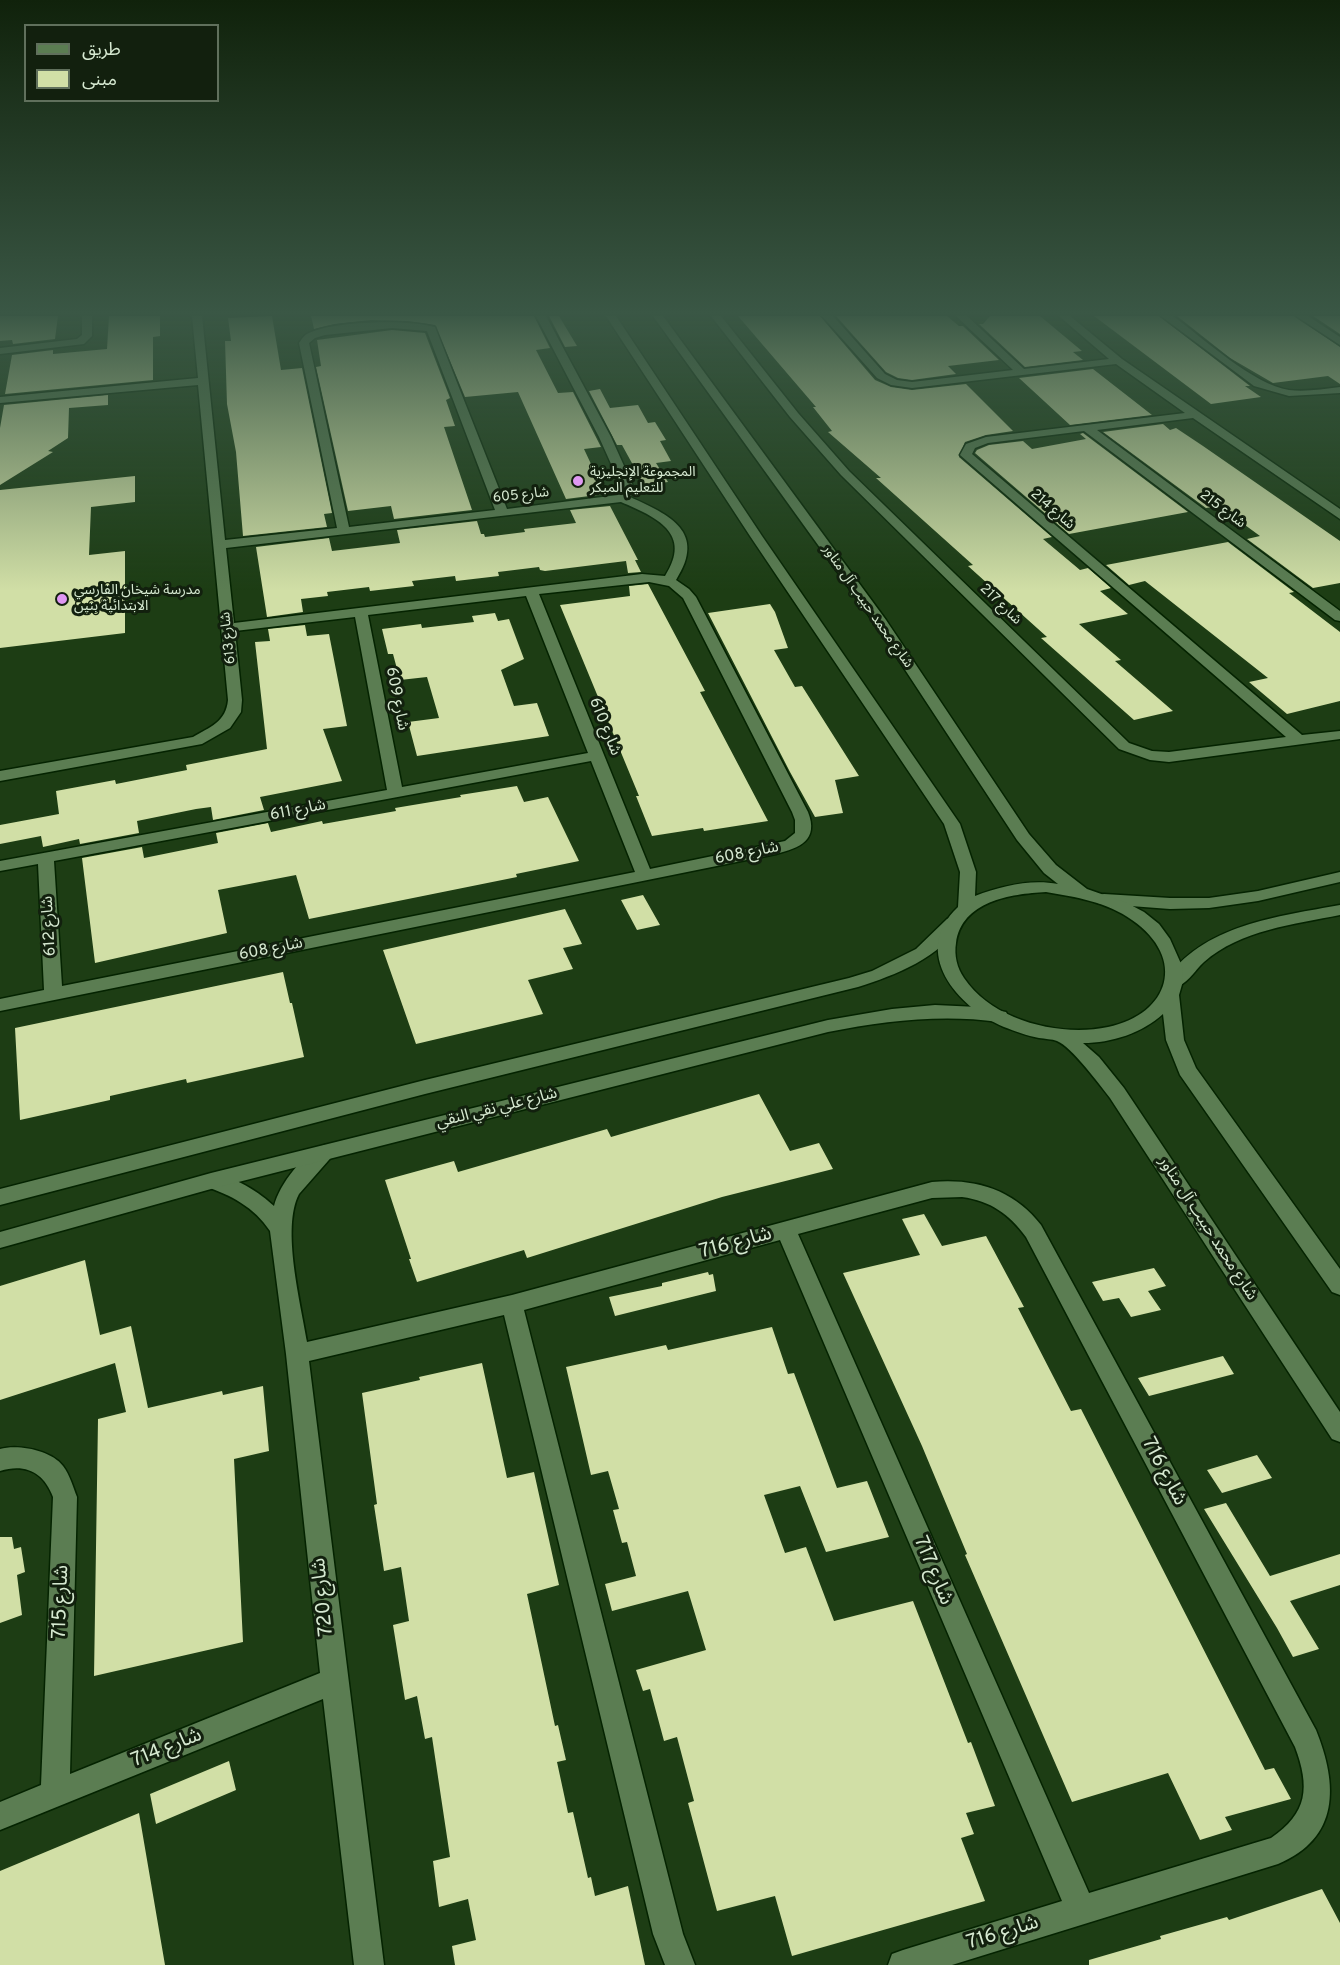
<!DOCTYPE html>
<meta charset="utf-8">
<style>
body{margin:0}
#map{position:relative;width:1340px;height:1965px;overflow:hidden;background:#1d3d14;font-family:Overpass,"Noto Sans Arabic",sans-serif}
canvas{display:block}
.legend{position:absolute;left:24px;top:24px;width:195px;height:78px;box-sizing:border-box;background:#12200e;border:2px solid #60705c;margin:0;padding:8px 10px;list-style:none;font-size:18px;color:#d6e9d1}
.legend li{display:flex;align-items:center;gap:12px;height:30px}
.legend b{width:30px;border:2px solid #60705c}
</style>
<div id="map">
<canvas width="1340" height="1965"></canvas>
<ul class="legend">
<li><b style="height:8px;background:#5b7d52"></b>طريق</li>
<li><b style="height:16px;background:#d1dfa6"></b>مبنى</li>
</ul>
</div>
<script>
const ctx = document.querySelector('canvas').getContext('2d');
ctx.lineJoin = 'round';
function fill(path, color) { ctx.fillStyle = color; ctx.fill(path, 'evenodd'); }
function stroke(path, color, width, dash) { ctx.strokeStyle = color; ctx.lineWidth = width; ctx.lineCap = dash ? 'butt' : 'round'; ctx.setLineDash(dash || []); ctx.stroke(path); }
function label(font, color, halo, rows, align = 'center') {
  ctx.font = font + ' Overpass,"Noto Sans Arabic",sans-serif'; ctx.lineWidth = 6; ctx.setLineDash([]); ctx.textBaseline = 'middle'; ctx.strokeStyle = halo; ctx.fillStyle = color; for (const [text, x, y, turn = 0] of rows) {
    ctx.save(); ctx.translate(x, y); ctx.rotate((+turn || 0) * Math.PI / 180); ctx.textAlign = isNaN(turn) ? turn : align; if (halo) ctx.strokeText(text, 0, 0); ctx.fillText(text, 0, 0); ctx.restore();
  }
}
fill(new Path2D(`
 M0 316H58L55 339 13 344 12 340 0 341Z
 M109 316H160V336L153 337V380L5 394 12 355 53 350V354L107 349Z
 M272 316 281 370 302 368 332 513 324 514 327 527 243 536 236 452 227 404 225 341H231L228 318Z
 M311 316H534L550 348 536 350 558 393 573 392 601 447 584 449 605 494 566 499 518 392 465 397 435 325 407 321 371 320 335 324 314 329Z
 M549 316H559L577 346 565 347Z
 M738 316H820L875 380 891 387 912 390 966 384 1013 431 986 435 965 442 959 457 1052 537 1043 539 1080 570 1088 568 1111 588 1100 591 1128 614 1079 624 1121 660 1115 661 1173 711 1134 720 1041 638 1047 637 968 566 973 565 876 478H881L828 432 832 431 813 407H816Z
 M836 316H947L959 326H963L999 360 948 366 956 374 912 380 898 378 886 372Z
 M990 316H1040L1082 351 1073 352 1083 360 1025 367 979 324H983Z
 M1094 316H1159L1250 386H1245L1261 397 1211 404Z
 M1177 316H1294L1340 347V384L1328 376 1273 383 1230 358Z
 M1313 316H1340V334Z
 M392 330 425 333 450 398 446 400 455 426 444 427 472 510 394 519 391 506 348 511 316 367 321 366 317 340Z
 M1093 369 1152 415 1070 425 1019 378Z
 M600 389 610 408 638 405 648 423 655 422 666 440 660 441 671 461 656 463 668 482 644 485 622 445H617L589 391Z
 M108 395V405L69 408 68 438 48 451 53 452 0 485V428L4 405Z
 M1163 424 1170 430 1176 428 1203 446 1340 541V583L1313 588 1247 539 1260 536 1219 506 1206 508 1103 432Z
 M1083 433 1188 512 1069 534 975 453 977 450 989 445 1023 441 1032 449 1086 439 1080 434Z
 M135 476V502L91 507 89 555 125 551V633L0 648V490Z
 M610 506 638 560H635L641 572 628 573 626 561 545 571 540 570 539 567 498 572 499 576 456 581 455 576 412 581 414 586 370 591 369 587 327 592 328 596 301 599 303 612 267 617 256 547 329 538 332 551 400 543 397 530 477 521 481 534H484L485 537 525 532 524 529 576 523 570 510Z
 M1228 542 1294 592 1289 593 1340 632V701L1287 714 1249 682 1268 678 1145 581 1129 585 1106 565Z
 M648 584 705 691 700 692 768 821 704 831 703 828 652 836 636 796H639L560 605 630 596 629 586Z
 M770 604 775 612 788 648 774 650 795 687 802 686 859 776 835 780 843 813 815 817 790 772 708 613Z
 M495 613 498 621 509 619 524 659 501 670 514 706 537 703 549 736 417 756 408 722 439 718 427 677 400 680 393 654H388L382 629 421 624 422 628 474 622 472 616Z
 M305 625 307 636 329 634 347 726 323 729 342 781 260 797 264 810 213 820 211 807 196 809 137 821 139 833 80 844 79 839 43 847 41 836 0 844V825L59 814 56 791 115 780 116 784 187 770 186 765 267 749 255 642 270 641 268 629Z
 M517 786 524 802 548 797 579 861 516 874 517 877 309 919 296 875 218 890 227 933 95 963 82 858 142 847 144 858 218 843 216 833 268 823 271 832 322 821 323 824 396 811 395 808 461 797 460 795Z
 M643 895 660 925 637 930 621 900Z
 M565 909 582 944 563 948 573 969 528 980 543 1014 416 1044 383 950Z
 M283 972 290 1003H292L304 1057 187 1083 186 1079 110 1096V1100L20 1120 15 1028Z
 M759 1094 790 1151 819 1143 833 1169 722 1197 527 1258 524 1250 417 1282 409 1259H411L385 1180 454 1161 458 1172 607 1129 611 1137Z
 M924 1214 942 1246 986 1236 1024 1307 1018 1308 1071 1411 1081 1409 1265 1770 1274 1768 1291 1799 1225 1817 1232 1830 1200 1840 1168 1773 1072 1802 965 1555 967 1554 922 1446 843 1273 920 1255 902 1219Z
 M85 1260 100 1335 131 1326 148 1408 222 1391 223 1395 263 1386 269 1451 234 1459 243 1642 94 1676 98 1419 126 1412 115 1363 0 1400V1286Z
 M1154 1268 1166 1286 1148 1291 1161 1310 1131 1317 1119 1298 1103 1301 1092 1282Z
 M708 1272 709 1275 713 1274 716 1291 615 1316 609 1297 662 1286V1283Z
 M772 1327 788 1374 794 1373 837 1488 867 1481 889 1537 826 1552 800 1486 764 1495 785 1553 806 1547 834 1621 913 1601 968 1743 971 1742 995 1806 966 1813 974 1834 961 1838 985 1901 792 1956 775 1896 717 1911 688 1803 694 1801 677 1737 664 1741 650 1689 643 1691 636 1670 706 1650 688 1591 612 1611 605 1584 636 1576 627 1542 622 1543 613 1510 619 1509 608 1471 591 1475 566 1367 666 1345 668 1350Z
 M1223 1356 1234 1374 1149 1396 1138 1378Z
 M482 1363 507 1478 534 1472 559 1585 527 1594 555 1726 558 1725 566 1760 557 1762 568 1813 573 1812 588 1878 591 1877 595 1896 628 1886 645 1965H455L452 1946 476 1940 468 1899 439 1907 433 1861 450 1857 432 1737 425 1739 417 1696 405 1700 393 1625 409 1621 401 1567 384 1571 374 1505 377 1504 362 1393 420 1380 419 1377Z
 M1257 1455 1272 1478 1222 1493 1207 1470Z
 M1226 1503 1270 1576 1340 1554V1585L1290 1601 1319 1649 1293 1657 1277 1628 1204 1509Z
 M0 1537H12L14 1549 21 1547 25 1572 17 1575 22 1615 0 1623Z
 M229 1761 236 1790 156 1824 150 1794Z
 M139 1813 165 1965H0V1871Z
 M1322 1889 1340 1923V1965H1089V1960L1161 1939 1160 1936 1227 1917 1229 1920Z`), '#d1dfa6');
const minor = new Path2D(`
 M82 316H92V336L84 344 0 354V348L77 339 82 335Z
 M192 316H202L225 540 337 528 299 343C302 339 304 335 309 333 334 321 407 319 435 327L507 509 618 495 621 492V486L599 437 536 316H546L611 437 633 486V493L630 497C670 515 707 532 676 580L689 589 696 597 808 812C819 840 800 848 776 854L0 1011V999L44 990 38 864 0 871V861L387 790 355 617 235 631 242 700 241 712 230 728 202 744 0 781V771L193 737C210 727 226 722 228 700L198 385 0 403V397L198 378ZM392 328 427 331 495 510 349 527 309 343 315 338 325 335ZM621 502C656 517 693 533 665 576L642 574 234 623 226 548ZM649 582 669 586 683 598 792 812 795 820V833L785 841 650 869 539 594ZM526 596 588 753 402 787 368 615ZM591 761 635 872 62 986 54 861Z
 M711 316H721L798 413 849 471 1129 743 1152 751 1169 752 1286 737 960 455 966 444 986 437 1185 413 1116 364 912 388 891 385 877 378 822 316H833L885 374 897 380 912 382 1013 370 956 316H967L1024 369 1109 359 1059 316H1070L1122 359 1340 509V519L1193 418 1097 430 1340 611V621L1335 620 1084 431 988 443 975 448 972 454 1302 735 1340 731V739L1169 762 1150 760 1119 749 841 475 790 417Z
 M1161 316H1173C1203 338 1254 385 1289 390 1306 392 1323 389 1340 387V393L1289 396 1254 386Z
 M1296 316H1308L1340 337V345Z
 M325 1145 332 1148 335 1153 299 1194C281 1228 301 1304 307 1342L512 1295 932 1182C976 1178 1014 1190 1041 1225L1316 1730C1338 1785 1340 1838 1278 1864L952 1965H888L892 1954 903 1950 1062 1901 780 1240 524 1310 683 1934 695 1965H665L653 1934 504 1315 309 1361 384 1965H354L323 1699 0 1830V1802L41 1785 53 1497C44 1473 26 1463 0 1471V1449C18 1444 51 1450 63 1466 70 1475 73 1487 77 1497L70 1774 320 1673 286 1354 270 1231C254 1207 231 1195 204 1186L201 1181 204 1176C225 1169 259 1192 274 1206 279 1185 304 1152 325 1145ZM962 1197C991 1201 1009 1214 1026 1237L1295 1747C1310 1787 1308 1813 1271 1838L1089 1893 798 1234 932 1198Z`);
const tertiary = new Path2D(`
 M1340 872V882L1258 901 1209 908 1170 909 1104 904 1098 903 1096 899 1098 895 1104 894 1170 898H1209L1258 891Z
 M1340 905V915C1295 924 1240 930 1204 962 1193 972 1184 991 1168 986L1165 982C1200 925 1280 916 1340 905Z
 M953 917 959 919 962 923C939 958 896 975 858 987L425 1094 0 1205V1189L425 1080 849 978 872 971 916 949 947 919Z
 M935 1005 978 1007 1006 1012 1008 1016 1006 1020 999 1022C941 1014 885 1021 828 1032L211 1189 0 1248V1232L211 1173 828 1020 892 1009Z`);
const secondary = new Path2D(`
 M606 316H616L762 536 960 824 976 872 975 896C1002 886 1030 879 1058 884L1044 873 1017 840 875 624 653 316H663L886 620 1029 834 1056 865 1087 889 1127 903 1144 912 1159 924 1170 939 1182 966 1183 981 1179 995 1184 1040 1196 1068 1340 1269V1295L1332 1292 1180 1075 1166 1040 1163 1014C1142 1033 1112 1043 1083 1043L1099 1057 1124 1088 1340 1412V1442L1332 1439 1110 1098C1099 1084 1072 1047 1057 1041 1052 1039 1045 1039 1039 1038 1027 1036 1015 1031 1004 1027 957 1007 910 952 958 907L960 872 944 824 750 536ZM1046 892C1076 897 1107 902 1132 920 1187 958 1170 1014 1108 1027 1060 1037 993 1021 964 978 957 968 954 955 956 943 962 901 1010 894 1046 892Z`);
stroke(minor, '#042300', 3);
stroke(tertiary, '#042300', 3);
stroke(secondary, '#042300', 3);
fill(minor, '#5b7d52');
fill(tertiary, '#5b7d52');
fill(secondary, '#5b7d52');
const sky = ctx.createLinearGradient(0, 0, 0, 591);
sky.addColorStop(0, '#10220b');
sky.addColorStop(0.53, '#3a5745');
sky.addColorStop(1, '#3a574500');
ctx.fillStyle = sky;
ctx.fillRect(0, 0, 1340, 591);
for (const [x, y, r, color] of [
 [578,481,6,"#df98f2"],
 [62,599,6,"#df98f2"]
]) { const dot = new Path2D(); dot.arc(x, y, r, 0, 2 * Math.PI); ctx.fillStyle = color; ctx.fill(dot); stroke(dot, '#12200e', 2); }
label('14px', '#d6e9d1', '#12200e', [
 ["المجموعة الإنجليزية",590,473],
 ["للتعليم المبكر",590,489],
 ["مدرسة شيخان الفارسي",74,591],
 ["الابتدائية بنين",74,607]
], 'left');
label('14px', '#d6e9d1', '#12200e', [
 ["شارع 605",521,496,-6],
 ["شارع 214",1052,510,41],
 ["شارع 215",1222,510,37],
 ["شارع 217",1000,605,44],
 ["شارع محمد حبيب آل مناور",867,607,55],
 ["شارع 613",229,638,-96]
]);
label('16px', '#d6e9d1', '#12200e', [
 ["شارع 609",396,699,79],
 ["شارع 610",604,727,68],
 ["شارع 611",298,811,-11],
 ["شارع 608",747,854,-11],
 ["شارع 612",50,926,-93],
 ["شارع 608",271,950,-11],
 ["شارع علي نقي النقي",497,1109,-14],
 ["شارع محمد حبيب آل مناور",1207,1229,57]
]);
label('20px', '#d6e9d1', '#12200e', [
 ["شارع 716",736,1244,-15],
 ["شارع 716",1163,1472,62],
 ["شارع 717",932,1571,67],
 ["شارع 720",324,1597,-96],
 ["شارع 715",62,1602,-88],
 ["شارع 714",167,1749,-22],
 ["شارع 716",1003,1934,-17]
]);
</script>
